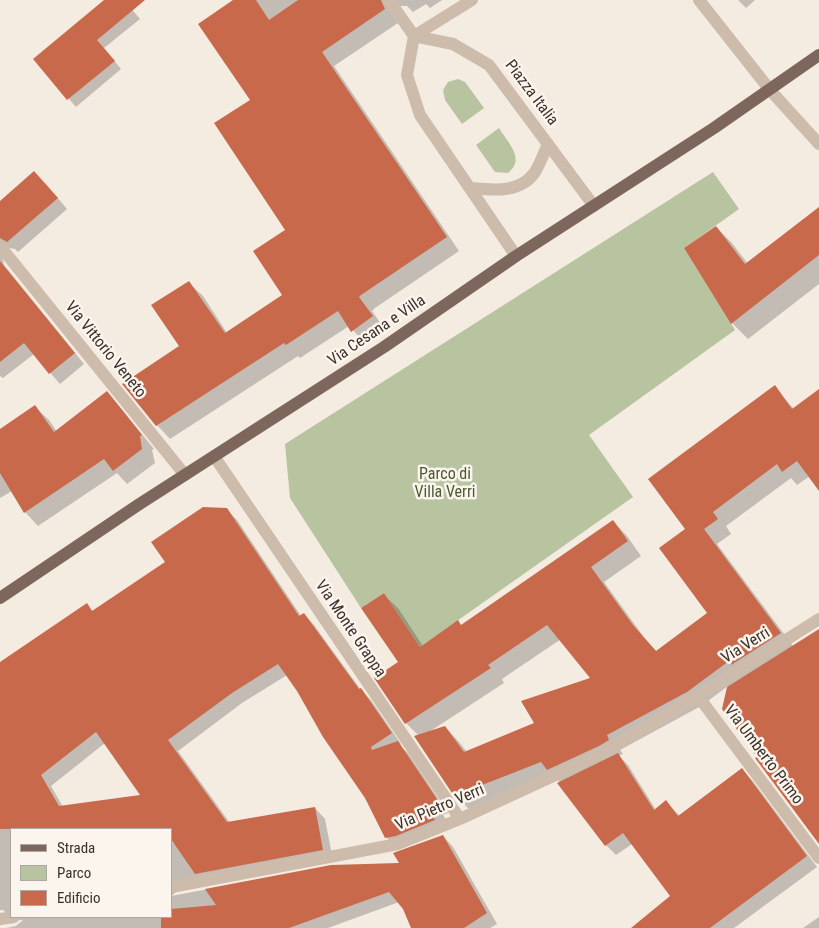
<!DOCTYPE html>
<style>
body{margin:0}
#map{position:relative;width:819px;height:928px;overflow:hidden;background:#f4ebe1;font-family:"Roboto Condensed",sans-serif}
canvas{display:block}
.legend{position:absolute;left:10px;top:828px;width:162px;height:90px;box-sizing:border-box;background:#fbf5ee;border:1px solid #aea6a0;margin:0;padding:6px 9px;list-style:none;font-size:15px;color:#3b302b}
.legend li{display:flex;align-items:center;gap:10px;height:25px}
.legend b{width:25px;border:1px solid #aea6a0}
</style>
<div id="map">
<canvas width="819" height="928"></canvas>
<ul class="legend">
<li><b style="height:6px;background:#7d675c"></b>Strada</li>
<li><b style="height:14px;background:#b8c4a0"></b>Parco</li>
<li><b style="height:14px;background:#c8694b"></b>Edificio</li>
</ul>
</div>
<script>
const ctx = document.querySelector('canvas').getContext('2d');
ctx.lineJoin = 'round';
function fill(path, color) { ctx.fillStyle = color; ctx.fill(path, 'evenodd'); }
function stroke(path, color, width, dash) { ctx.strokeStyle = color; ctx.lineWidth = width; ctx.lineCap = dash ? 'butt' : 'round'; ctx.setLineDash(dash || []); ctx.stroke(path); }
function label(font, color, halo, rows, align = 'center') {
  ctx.font = font + ' "Roboto Condensed",sans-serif'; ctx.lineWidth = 5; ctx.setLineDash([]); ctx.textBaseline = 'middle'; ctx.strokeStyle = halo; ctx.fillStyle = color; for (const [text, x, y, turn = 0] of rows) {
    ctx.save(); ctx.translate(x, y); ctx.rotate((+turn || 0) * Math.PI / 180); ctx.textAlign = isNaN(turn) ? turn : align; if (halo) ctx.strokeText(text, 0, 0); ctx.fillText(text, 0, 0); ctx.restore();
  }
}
fill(new Path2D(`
 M458 79 465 82 484 108 462 124 445 100 443 90 448 82Z
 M499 128C508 143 526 159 508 173L495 172 476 145Z
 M713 172 739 209 684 248 735 330 589 435 633 497 420 647 384 593 361 608 290 498 285 444Z`), '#b8c4a0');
fill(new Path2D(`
 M106 0H124L140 19 104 48 121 69 76 107 35 59Z
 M235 0H442L430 8 426 4 413 12 407 6H398V23L334 66 459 251 375 308 372 311 385 330 366 344 349 326 300 358 298 356 170 439 157 425 181 347 189 283 203 296 227 333 283 295 287 231 252 100Z
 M738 0H755L746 8Z
 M45 183 67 209 18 252 15 249 10 248 6 249 2 254 4 265 84 364 60 384 34 354 3 378 0 376V203Z
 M819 208V284L748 339 732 323 716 227 732 243 748 264Z
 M774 387 794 409 819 391V489L810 476 797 485 791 478 726 526 731 534 717 544 793 646 819 630V841L724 708 728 686 701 706 620 750 623 754 619 756 628 765 656 810 666 802 680 816 742 770 752 780 817 867 734 928H633L671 896 632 844 616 855 606 845 561 783 554 776 470 810 455 795 416 737 419 736 406 723 376 679 400 662 383 594 398 608 423 646 458 622 462 626 613 521 627 536 641 556 604 582 646 640 657 652 709 613 686 529ZM561 639 592 679 535 723 467 752 459 742 445 727 429 732 504 683 502 679Z
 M107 393 120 407 154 449 152 450 155 463 127 484 117 473 38 526 25 512 12 491 0 498V430L35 407 49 420 57 432Z
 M226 509 237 520 301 616 304 614 314 625 361 690 371 700 401 744 399 745 408 753 448 813 443 815 447 821 397 848 386 837 366 798 287 675 242 703 178 751 230 823 315 808 325 819 333 860 180 889 171 896V829H11V917H171V896L331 866 401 865 443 836 453 847 497 924 490 928H412L404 908 399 902 328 928H6L16 926 23 920H14L3 910H0V663L86 605 94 612 166 562ZM105 743 142 795 63 807 51 786Z
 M819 917V928H803Z`), '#0003');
fill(new Path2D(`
 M104 0H145L97 40 115 61 67 100 33 59Z
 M233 0H256L269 20 298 0H381L385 9 322 52 447 237 361 295 359 297 373 316 351 332 338 311 286 345 284 343 156 426 122 384 179 346 151 305 189 281 225 333 282 295 253 251 285 230 214 123 250 100 198 24Z
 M34 171 58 198 7 242 0 238V201Z
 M819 207V255L731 324 684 248 716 226 745 264Z
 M0 261 75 353 49 374 24 343 0 362Z
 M775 385 792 409 819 389V491L797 461 782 472 777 464 713 512 718 519 704 529 781 633 731 665 733 658 687 692 607 735 609 740 599 746 547 770 541 762 454 796 414 736 445 726 464 752 534 723 521 701 590 678 547 625 488 665 491 668 405 724 374 678 398 662 361 608 384 593 420 647 458 620 461 625 613 520 628 541 591 567 633 625 656 651 707 613 659 548 685 529 648 479Z
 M107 391 142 435 140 436 142 449 113 471 104 459 24 513 0 473V429L35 405 54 432Z
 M203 507 227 508 299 616 304 613 359 689 361 688 392 733 371 747 372 750 398 741 439 802 433 805 437 811 430 813 435 820 396 836 385 838 365 798 323 737 297 691 278 664 232 693 168 740 227 822 315 807 323 850 195 874 171 839V829H0V662L87 603 92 611 165 562 151 542ZM96 732 140 795 59 806 41 775Z
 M819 629V844L755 758 757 757 722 709 727 687Z
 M618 753 654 810 666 800 678 816 742 768 807 856 710 928H631L670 896 623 833 605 846 557 783Z
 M443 835 487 913 464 928H411L403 909 389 892 289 928H161V917H171V909L216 905 205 889 331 865 399 863 393 853Z`), '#c8694b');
stroke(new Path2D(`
 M389 0 414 36
 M472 0 414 36 407 75 420 115 516 256
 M699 0 770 90 819 144
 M414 36 453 44 489 65 594 206
 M470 188C492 190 520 194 535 172 540 164 544 153 548 144
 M0 246 185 475
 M214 456 460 819
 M691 700 819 619
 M171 887 398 844 460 819 603 753 698 696 819 858
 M0 919 14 917`), '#cdbbac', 12);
stroke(new Path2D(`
 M0 598 138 505 384 347 516 256 714 128 819 55`), '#7d675c', 12);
label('16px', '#3b302b', '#fbf5ee', [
 ["Piazza Italia",531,93,53],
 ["Via Cesana e Villa",377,331,-34],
 ["Via Vittorio Veneto",105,350,51],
 ["Via Monte Grappa",350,629,56],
 ["Via Verri",746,646,-32],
 ["Via Umberto Primo",763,755,53],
 ["Via Pietro Verri",440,808,-23]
]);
label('16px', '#4a5a2e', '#fbf5ee', [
 ["Parco di",445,475],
 ["Villa Verri",445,493]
]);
</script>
